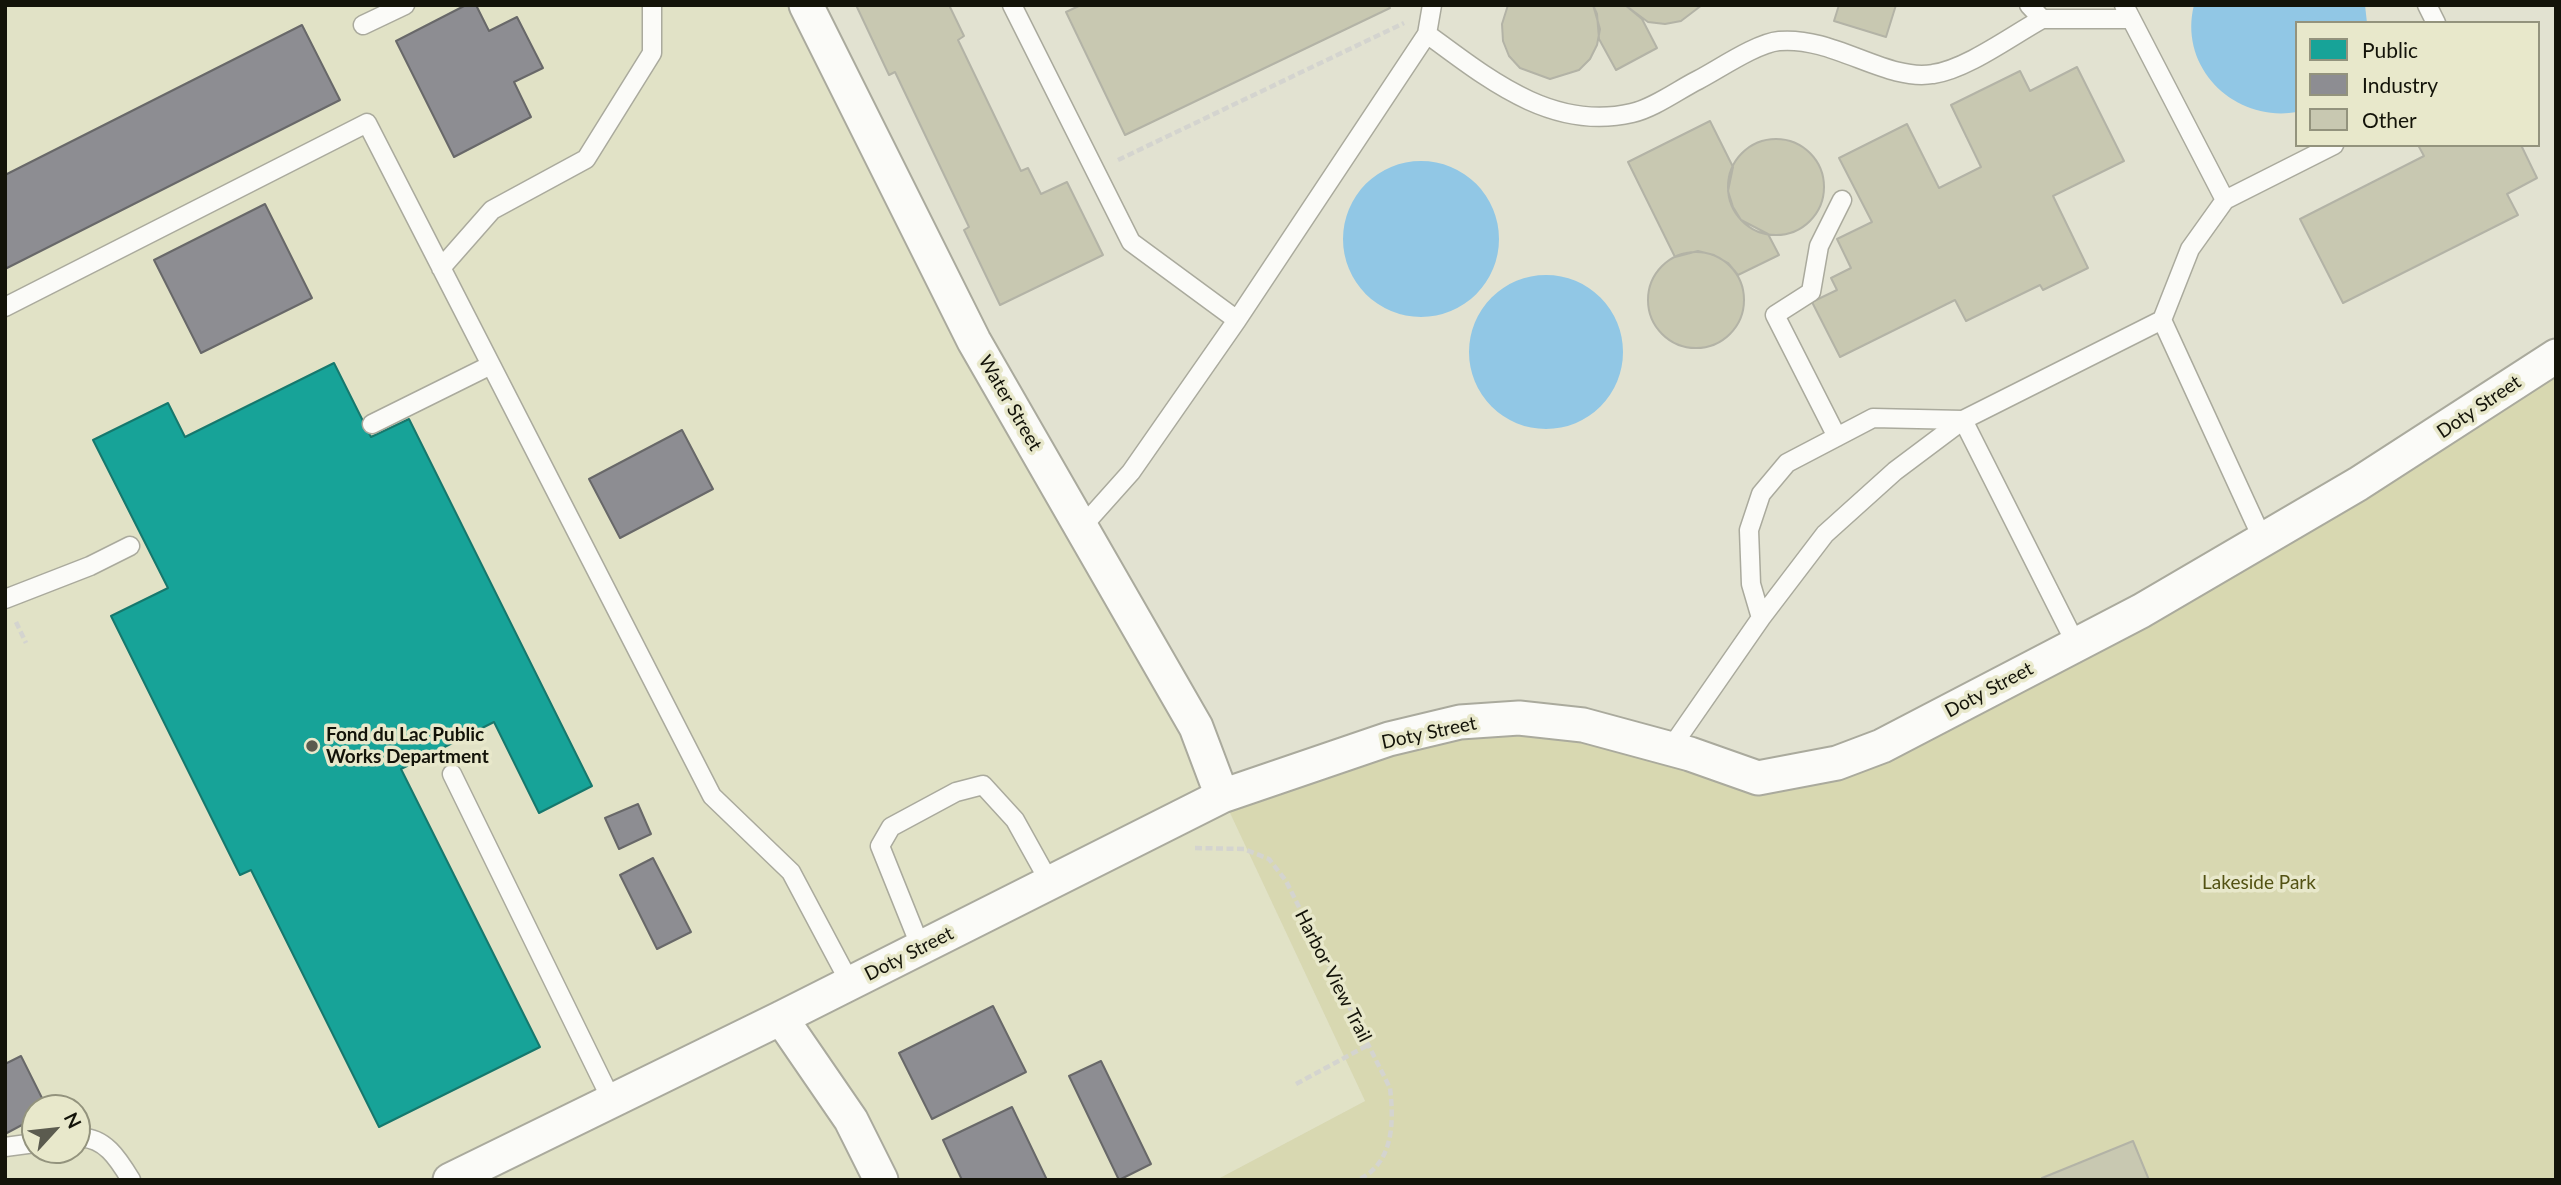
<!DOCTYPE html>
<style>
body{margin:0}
#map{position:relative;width:2561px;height:1185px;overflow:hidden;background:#e2e2d1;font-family:Lato,sans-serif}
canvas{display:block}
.frame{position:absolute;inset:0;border:7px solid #131309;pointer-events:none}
.legend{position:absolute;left:2295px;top:21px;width:245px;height:126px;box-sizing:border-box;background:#e8e8cb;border:2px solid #93937d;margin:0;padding:9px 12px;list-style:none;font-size:21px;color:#131309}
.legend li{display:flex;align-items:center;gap:14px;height:35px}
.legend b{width:35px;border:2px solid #93937d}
.north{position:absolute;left:21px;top:1094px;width:70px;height:70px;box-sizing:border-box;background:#e8e8cb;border:2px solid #93937d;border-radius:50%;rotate:63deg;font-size:19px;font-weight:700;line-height:28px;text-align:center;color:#131309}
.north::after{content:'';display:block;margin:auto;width:24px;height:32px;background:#5b5b4f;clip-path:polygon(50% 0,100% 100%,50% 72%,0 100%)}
</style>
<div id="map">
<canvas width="2561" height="1185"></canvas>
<div class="frame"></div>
<ul class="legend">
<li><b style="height:19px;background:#17a398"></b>Public</li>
<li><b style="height:19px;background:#8d8d92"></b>Industry</li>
<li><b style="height:19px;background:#c8c8b1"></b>Other</li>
</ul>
<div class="north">N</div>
</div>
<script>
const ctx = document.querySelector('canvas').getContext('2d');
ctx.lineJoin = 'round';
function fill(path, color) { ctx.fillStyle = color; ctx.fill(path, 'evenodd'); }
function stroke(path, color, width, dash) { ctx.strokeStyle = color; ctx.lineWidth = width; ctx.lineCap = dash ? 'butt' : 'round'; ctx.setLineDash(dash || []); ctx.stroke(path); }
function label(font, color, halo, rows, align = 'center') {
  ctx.font = font + ' Lato,sans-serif'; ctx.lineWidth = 7; ctx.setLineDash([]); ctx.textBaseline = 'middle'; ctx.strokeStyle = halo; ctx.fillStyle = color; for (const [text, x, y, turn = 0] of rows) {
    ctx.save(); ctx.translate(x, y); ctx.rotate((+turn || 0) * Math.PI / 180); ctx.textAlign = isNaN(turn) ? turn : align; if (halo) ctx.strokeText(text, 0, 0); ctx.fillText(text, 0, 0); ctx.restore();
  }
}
fill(new Path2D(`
 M5 5H806L1222 796 1365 1101 1216 1180H5ZM35 1108H77V1150H35Z`), '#e1e2c6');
fill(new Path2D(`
 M2556 356V1180H1216L1365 1101 1222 796 1519 718 1731 771 1882 746Z`), '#d8d8b1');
fill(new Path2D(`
 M2194 5H2365L2367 23H2297V112C2235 123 2178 68 2194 5Z
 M1343 239a78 78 0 1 1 156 0a78 78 0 1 1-156 0Z
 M1469 352a77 77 0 1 1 154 0a77 77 0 1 1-154 0Z`), '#91c7e5');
const public = new Path2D(`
 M334 363 371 437 409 419 592 786 539 813 494 722 401 769 540 1047 379 1127 251 870 240 875 111 616 168 588 93 440 168 403 185 437Z`);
fill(public, '#17a398');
stroke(public, '#16786d', 2);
const industry = new Path2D(`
 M466 5H476L489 31 517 17 543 68 514 82 531 117 454 157 396 41Z
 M302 25 340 100 5 269V175Z
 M265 204 312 298 201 353 154 260Z
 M682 430 713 489 620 538 589 479Z
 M638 804 651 834 619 849 605 818Z
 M653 858 691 932 657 949 620 875Z
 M993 1006 1026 1072 932 1119 899 1053Z
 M21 1056 47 1108H35V1118L5 1134V1064Z
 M1101 1061 1151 1164 1119 1180 1069 1076Z
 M1012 1107 1047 1180H962L943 1140Z`);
fill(industry, '#8d8d92');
stroke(industry, '#686869', 2);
const building = new Path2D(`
 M856 5H949L964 36 958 40 1021 171 1028 168 1041 194 1067 182 1103 255 1000 305 964 230 969 227 895 72 889 75Z
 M1081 5H1388L1390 8 1125 135 1066 12Z
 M1508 5H1593L1600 29 1597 45 1590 59 1579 70 1550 79 1520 68 1509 56 1503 41 1502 24Z
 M1593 5H1625L1642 19 1657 48 1616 70 1599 39 1597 14Z
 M1625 5H1702L1681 21 1665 24 1648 22Z
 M1839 5H1896L1886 37 1834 21Z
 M2077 67 2124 161 2053 196 2088 268 2043 290 2040 285 1966 321 1955 300 1840 357 1812 302 1837 290 1831 278 1851 268 1837 239 1872 222 1839 158 1907 124 1939 188 1981 167 1951 105 2020 71 2030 91Z
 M1710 121 1733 167 1728 191 1733 207 1741 220 1768 234 1779 255 1738 275 1728 263 1714 255 1698 251 1675 257 1628 162Z
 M1728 187a48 48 0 1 1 96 0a48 48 0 1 1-96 0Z
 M2418 145H2521L2537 178 2507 194 2518 215 2343 303 2300 219 2424 156Z
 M1648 300a48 48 0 1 1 96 0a48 48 0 1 1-96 0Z
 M2133 1141 2149 1180H2043L2042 1178Z`);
fill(building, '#c8c8b1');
stroke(building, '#b3b3a6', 2);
const service = new Path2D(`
 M1012 5 1131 242 1237 320
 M2029 5 2042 19H2131
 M2124 5 2225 200
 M2427 5 2436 23
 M363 25 405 5
 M1427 34C1487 78 1552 132 1632 113 1654 108 1678 90 1698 80 1719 69 1757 43 1779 41 1834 36 1886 82 1933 74 1967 69 2011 36 2042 19
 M441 268 492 210 586 159 652 53V5
 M5 307 367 123 712 796 791 872 850 983
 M2162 320 2263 540
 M372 424 491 365
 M1837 437 1775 315 1811 292 1819 246 1842 200
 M1081 528 1131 472 1237 320 1427 34 1432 5
 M5 599 90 566 130 546
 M1761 618 1751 584 1749 530 1761 494 1787 463 1873 418 1963 420 2076 644
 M1670 749 1761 618 1825 534 1895 471 1963 420 2162 320 2190 249 2225 200 2334 145
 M452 774 612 1101
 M921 948 880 846 891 827 956 792 983 785 1015 820 1050 883
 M77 1138C104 1135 119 1160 131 1180
 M5 1147 35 1143`);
const minor = new Path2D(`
 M806 5 974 341 1196 727 1222 796
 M781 1018 851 1120 881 1180
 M450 1180 781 1018 1222 796 1389 739 1460 722 1519 718 1583 725 1690 754 1758 778 1837 763 1882 746 2141 611 2358 484 2556 356`);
stroke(service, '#aaaa9d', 21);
stroke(minor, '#aaaa9d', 37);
stroke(new Path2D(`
 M1118 160 1404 23
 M16 622 26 643
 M1195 848 1244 849 1269 859 1286 881 1390 1088C1394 1122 1394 1163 1358 1180
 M1296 1084 1368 1045`), '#d4d4cf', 4.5, [7, 3.5]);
stroke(service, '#fbfbf8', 18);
stroke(minor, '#fbfbf8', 33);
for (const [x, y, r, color] of [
 [312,746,7,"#5b5b4f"]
]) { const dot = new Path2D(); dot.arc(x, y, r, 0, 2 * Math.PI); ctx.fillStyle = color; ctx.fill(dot); stroke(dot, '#e8e8cb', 2.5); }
label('19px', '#131309', '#e8e8cb', [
 ["Water Street",1010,403,60],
 ["Doty Street",2479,407,-34],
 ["Doty Street",1989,690,-28],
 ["Doty Street",1429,733,-12],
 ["Doty Street",909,954,-27],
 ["Harbor View Trail",1333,976,63]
]);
label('bold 19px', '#131309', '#e8e8cb', [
 ["Fond du Lac Public",326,735],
 ["Works Department",326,757]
], 'left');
label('19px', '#535213', '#e8e8cb', [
 ["Lakeside Park",2259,883]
]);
</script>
